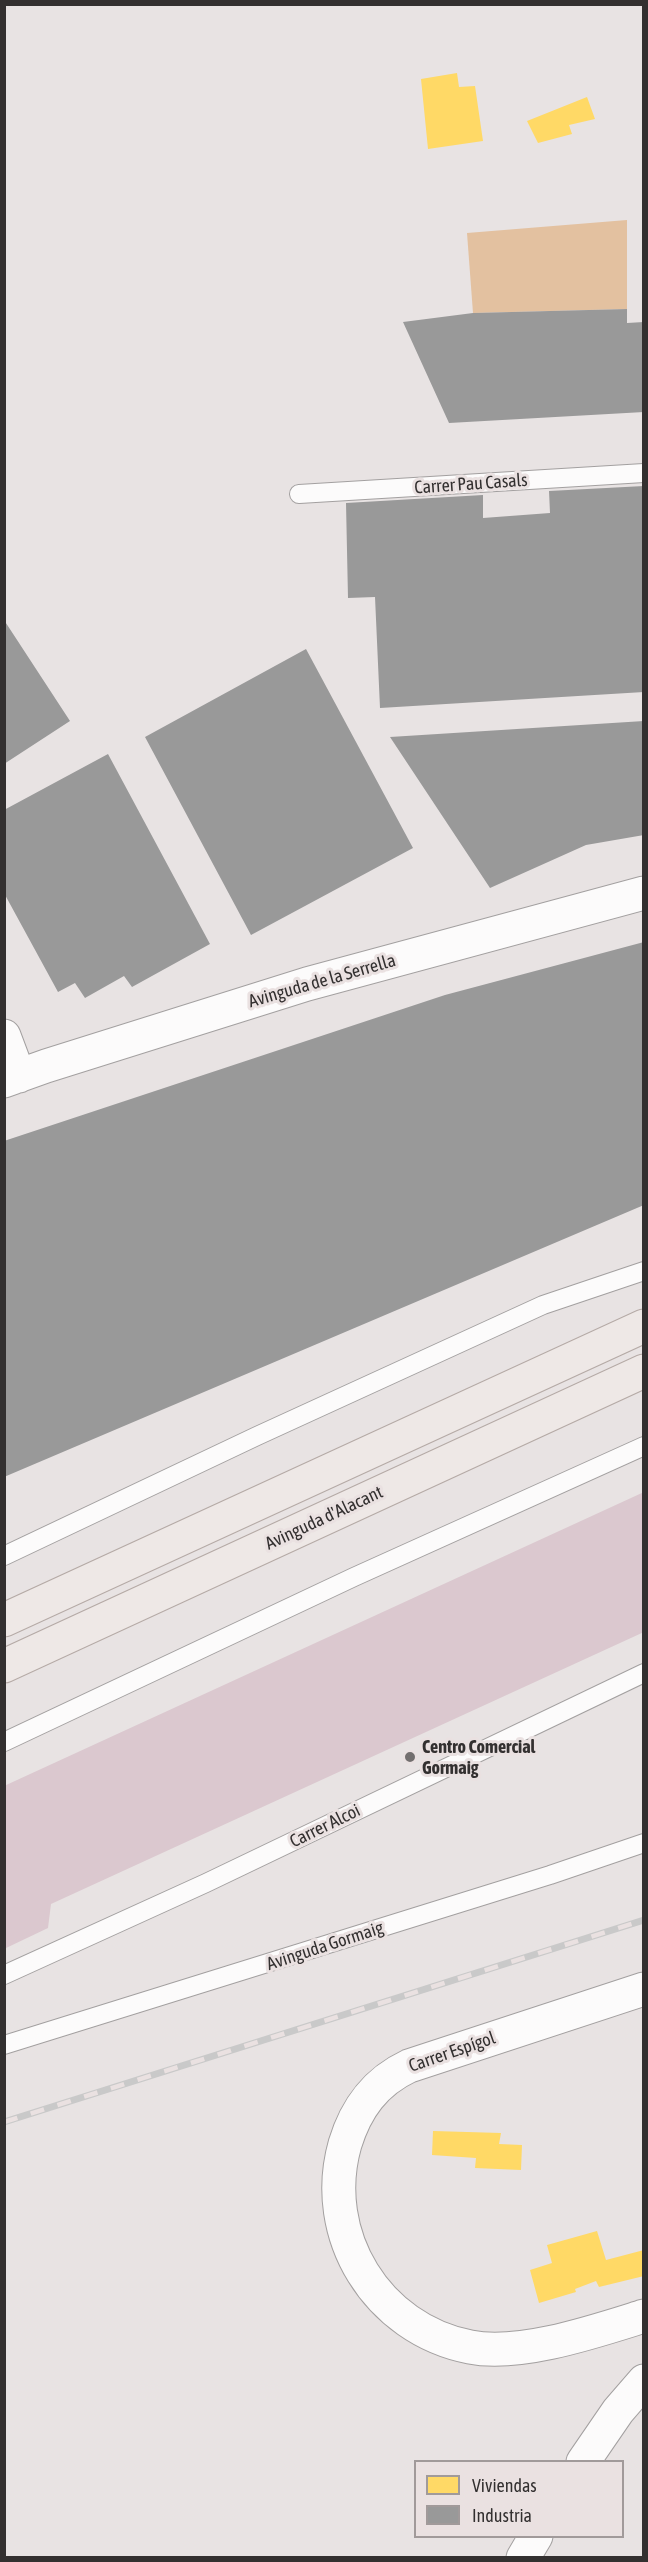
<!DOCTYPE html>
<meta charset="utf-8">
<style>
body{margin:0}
#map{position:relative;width:648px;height:2562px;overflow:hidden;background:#e8e3e3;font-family:"Asap Condensed",sans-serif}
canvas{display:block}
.frame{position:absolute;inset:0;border:6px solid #333030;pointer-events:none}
.legend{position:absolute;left:414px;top:2460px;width:210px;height:78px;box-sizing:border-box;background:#eae1e1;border:2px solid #a19a9a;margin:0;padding:8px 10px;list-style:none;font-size:18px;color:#333030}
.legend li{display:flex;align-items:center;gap:12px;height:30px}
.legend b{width:30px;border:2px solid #a19a9a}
</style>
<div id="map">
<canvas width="648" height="2562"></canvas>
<div class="frame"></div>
<ul class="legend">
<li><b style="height:16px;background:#ffd966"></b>Viviendas</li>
<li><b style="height:16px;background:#999"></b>Industria</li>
</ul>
</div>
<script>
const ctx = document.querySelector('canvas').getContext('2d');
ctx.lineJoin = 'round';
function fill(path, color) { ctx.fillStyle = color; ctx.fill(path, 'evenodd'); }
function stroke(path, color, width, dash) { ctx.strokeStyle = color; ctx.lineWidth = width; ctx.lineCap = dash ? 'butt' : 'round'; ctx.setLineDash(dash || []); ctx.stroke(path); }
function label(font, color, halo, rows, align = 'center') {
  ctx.font = font + ' "Asap Condensed",sans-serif'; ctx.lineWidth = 6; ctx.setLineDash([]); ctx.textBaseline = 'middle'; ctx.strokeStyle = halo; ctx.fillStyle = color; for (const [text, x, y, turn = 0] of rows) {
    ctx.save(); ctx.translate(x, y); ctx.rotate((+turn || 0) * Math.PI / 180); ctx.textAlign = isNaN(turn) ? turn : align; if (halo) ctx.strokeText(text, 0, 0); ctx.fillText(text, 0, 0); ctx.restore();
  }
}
fill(new Path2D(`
 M627 220V309L473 313 467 233Z`), '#e3c1a0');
fill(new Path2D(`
 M457 73 459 87 475 86 483 141 428 149 421 79Z
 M587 97 595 119 569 125 572 134 538 143 527 121Z
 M433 2131 501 2133 499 2144 522 2145 521 2170 475 2168 476 2158 432 2155Z
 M597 2231 606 2260 644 2250V2276L599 2287 596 2281 575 2289 576 2292 539 2303 530 2270 552 2263 547 2245Z`), '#ffd966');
fill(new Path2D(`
 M627 309V323L644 322V412L449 423 403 322 473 313Z
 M644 486V692L380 708 375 597 348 598 346 503 483 495V518L550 513 549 491Z
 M4 620 70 721 4 764Z
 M306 649 413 848 251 935 145 737Z
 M644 721V835L586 845 490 888 390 737Z
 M108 754 210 944 132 987 124 976 85 998 75 983 58 992 4 893V810Z
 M644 942V1205L4 1477V1141L445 995Z`), '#999');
fill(new Path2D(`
 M644 1492V1632L51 1904 48 1928 4 1949V1786Z`), '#dbc8cf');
const lane = new Path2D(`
 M299 494 644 473
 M4 1556 257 1436 543 1305 644 1271
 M4 1742 354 1577 644 1446
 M4 1975 206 1883 644 1673
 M4 2045 550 1875 644 1843`);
const street = new Path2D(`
 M4 1036 19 1076
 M4 1081 46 1066 307 984 644 893
 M644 1989 409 2066C375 2082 356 2108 345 2144 319 2235 377 2329 470 2347 520 2357 596 2331 644 2316
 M583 2462 618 2411 644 2381
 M523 2558 536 2536`);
const primary = new Path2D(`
 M4 1620 644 1326
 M4 1666 644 1371`);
stroke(lane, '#a3a0a0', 20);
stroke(street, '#a3a0a0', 35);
stroke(primary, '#b5aaa6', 35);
stroke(lane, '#fcfbfb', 18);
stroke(street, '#fcfbfb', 33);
stroke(primary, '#eee8e6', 33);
const rail = new Path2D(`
 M4 2122 644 1920`);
stroke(rail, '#c9c9c9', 7);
stroke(rail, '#eae1e1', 4.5, [14]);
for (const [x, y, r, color] of [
 [410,1757,6,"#726f6f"]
]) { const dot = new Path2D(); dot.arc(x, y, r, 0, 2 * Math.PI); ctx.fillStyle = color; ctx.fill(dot); stroke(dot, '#eae1e1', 2); }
label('18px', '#333030', '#eae1e1', [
 ["Carrer Pau Casals",471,484,-4],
 ["Avinguda de la Serrella",322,981,-16],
 ["Avinguda d'Alacant",324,1518,-25],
 ["Carrer Alcoi",325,1826,-26],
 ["Avinguda Gormaig",325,1946,-18],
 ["Carrer Espígol",452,2052,-19]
]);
label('bold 18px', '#333030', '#eae1e1', [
 ["Centro Comercial",422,1747],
 ["Gormaig",422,1768]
], 'left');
</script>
